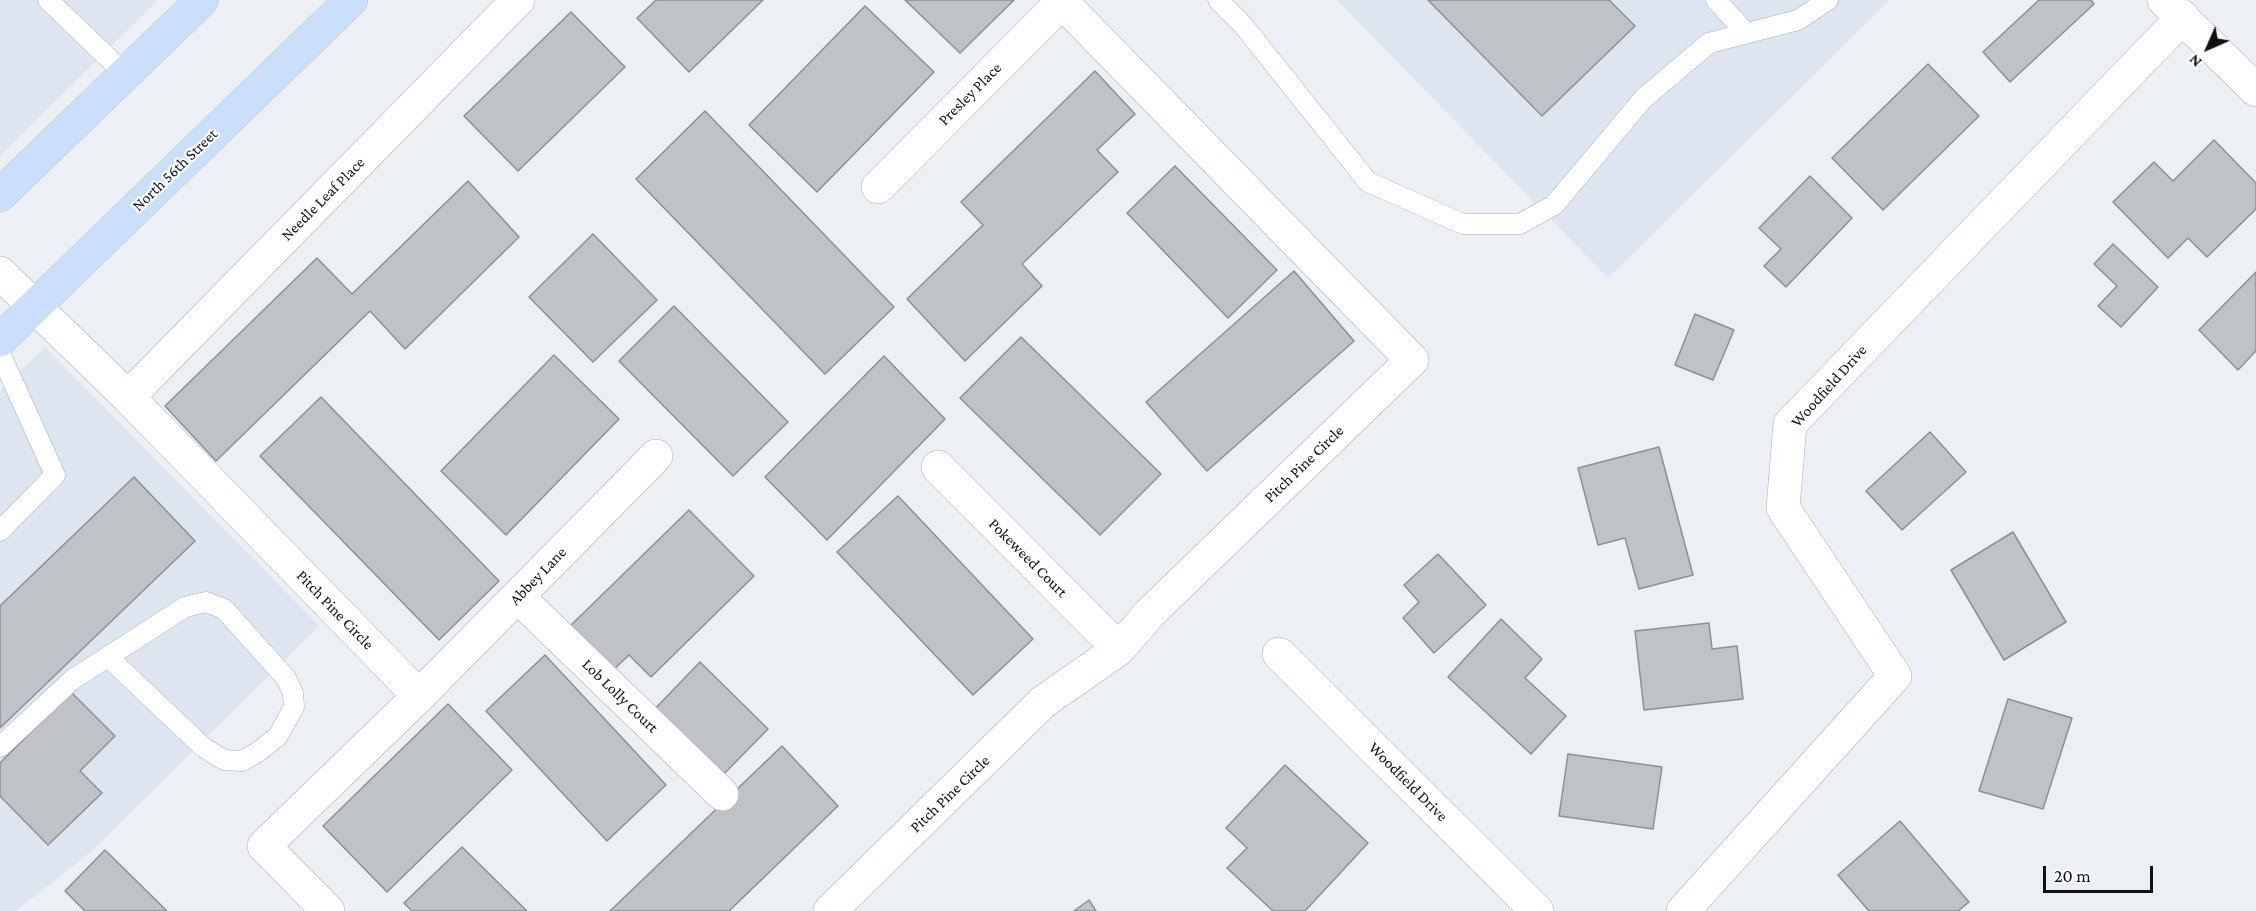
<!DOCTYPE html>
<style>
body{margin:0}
#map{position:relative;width:2256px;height:911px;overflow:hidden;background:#ecf0f5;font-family:"Crimson Pro",serif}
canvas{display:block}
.north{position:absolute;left:2178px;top:18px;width:60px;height:60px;-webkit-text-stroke:4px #fcfdff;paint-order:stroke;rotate:225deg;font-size:16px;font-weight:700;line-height:24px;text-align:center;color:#101113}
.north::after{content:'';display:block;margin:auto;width:21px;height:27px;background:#101113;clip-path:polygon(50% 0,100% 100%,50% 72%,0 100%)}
.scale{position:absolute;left:2043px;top:866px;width:110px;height:27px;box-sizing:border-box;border:3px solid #101113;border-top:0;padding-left:8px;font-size:18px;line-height:21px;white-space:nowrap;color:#101113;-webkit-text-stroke:4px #fcfdff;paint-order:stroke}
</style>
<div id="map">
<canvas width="2256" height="911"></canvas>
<div class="north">N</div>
<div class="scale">20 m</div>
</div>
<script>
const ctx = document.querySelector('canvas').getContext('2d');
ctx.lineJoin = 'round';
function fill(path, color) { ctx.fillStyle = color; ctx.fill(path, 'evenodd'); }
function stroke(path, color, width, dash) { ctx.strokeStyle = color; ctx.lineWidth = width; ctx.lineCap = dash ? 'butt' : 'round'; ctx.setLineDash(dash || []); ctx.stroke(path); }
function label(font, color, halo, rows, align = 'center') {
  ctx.font = font + ' "Crimson Pro",serif'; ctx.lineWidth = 4.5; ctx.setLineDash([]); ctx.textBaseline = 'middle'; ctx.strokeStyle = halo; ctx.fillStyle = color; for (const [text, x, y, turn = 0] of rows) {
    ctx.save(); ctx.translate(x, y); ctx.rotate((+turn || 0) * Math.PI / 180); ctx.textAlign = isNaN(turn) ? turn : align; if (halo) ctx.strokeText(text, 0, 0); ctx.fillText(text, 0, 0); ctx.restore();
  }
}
fill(new Path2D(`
 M0 0H158L0 156Z
 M1337 0H1890L1608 278Z
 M45 347 319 626 93 850 16 911H0V391Z`), '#dce5f0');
const building = new Path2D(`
 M656 0H763L689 72 637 18Z
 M905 0H1014L960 53Z
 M1428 0H1609L1635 26 1542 116Z
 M2039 0H2091L2094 4 2010 82 1983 52Z
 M865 6 934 72 817 192 749 125Z
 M571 12 625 67 518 171 464 116Z
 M1928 64 1979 116 1883 210 1832 158Z
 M1095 71 1135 114 1097 150 1118 172 1022 264 1042 286 965 361 907 299 983 225 961 202Z
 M705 111 894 307 825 374 636 179Z
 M2214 140 2256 183V209L2207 257 2188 238 2168 258 2113 202 2154 162 2173 181Z
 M1175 166 1277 270 1228 318 1127 213Z
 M1810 176 1852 218 1786 287 1764 266 1781 249 1759 228Z
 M468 181 519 237 405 349 370 311 216 461 165 406 317 258 352 294Z
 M593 234 657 300 593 362 529 297Z
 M2113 244 2158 287 2121 327 2098 306 2117 286 2094 264Z
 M1294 271 1354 341 1207 471 1146 402Z
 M2256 272V351L2238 370 2199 330Z
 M674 306 788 422 733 476 619 361Z
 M1695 314 1734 330 1713 380 1675 365Z
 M1021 337 1161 474 1100 535 960 398Z
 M554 355 619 419 506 535 441 471Z
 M884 356 945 419 827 540 765 477Z
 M321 397 499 581 439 640 260 456Z
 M1930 432 1966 472 1902 530 1866 491Z
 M1659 447 1693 575 1639 589 1625 538 1598 545 1578 468Z
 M134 477 195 541 0 728V606Z
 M898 496 1033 639 973 695 837 552Z
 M689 510 754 576 651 677 629 655 608 675 565 631Z
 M2013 532 2066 622 2004 660 1951 570Z
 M1438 554 1486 605 1434 653 1403 618 1419 602 1404 585Z
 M1501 619 1542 659 1525 678 1566 716 1531 754 1448 677Z
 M1709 623 1712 649 1737 646 1743 699 1644 710 1635 631Z
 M545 655 666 785 607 841 486 711Z
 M700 662 768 729 717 781 649 715Z
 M71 692 115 736 80 771 102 793 48 845 0 796V763Z
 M2008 699 2072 718 2043 809 1979 791Z
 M448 704 512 770 387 892 323 826Z
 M782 746 838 806 729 911H610Z
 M1568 754 1662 767 1653 829 1559 816Z
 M1285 765 1368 843 1305 911H1273L1227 868 1247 848 1226 828Z
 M1900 821 1969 902 1958 911H1869L1838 875Z
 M462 847 527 911H412L404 903Z
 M105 850 167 911H85L65 891Z
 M1089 900 1096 911H1074Z`);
fill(building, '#bfc2c7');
stroke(building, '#8c8f94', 1.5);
const service = new Path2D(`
 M48 0 125 74
 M1218 0 1243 25 1368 182 1463 224H1520L1554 205 1644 98 1709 43 1798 20 1828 0
 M1716 0 1746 33
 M0 353 55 475 0 531
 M0 747 72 680 185 607 206 602 224 609 286 678 293 693 294 707 278 736 258 752 242 761 224 760 203 747 108 657`);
const minor = new Path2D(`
 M2164 0 2256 90
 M878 187 1062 2
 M0 273 128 397 419 696
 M128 397 518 0
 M938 467 1119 649
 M518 597 722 794
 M1279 654 1537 911
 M328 911 264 846 419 696 656 456
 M830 911 1043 702 1119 649 1150 613 1412 360 1060 0
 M1683 911 1895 676 1783 508 1790 424 2183 17`);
const primary = new Path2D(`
 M0 195 202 0
 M0 340 351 0`);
stroke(service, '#acafb4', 21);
stroke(minor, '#acafb4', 34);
stroke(primary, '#cacbcb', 34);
stroke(service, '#fff', 20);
stroke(minor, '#fff', 33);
stroke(primary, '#cadff9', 33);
label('16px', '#101113', '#fcfdff', [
 ["Presley Place",970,94,-45],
 ["North 56th Street",175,170,-44],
 ["Needle Leaf Place",323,199,-45],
 ["Woodfield Drive",1829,386,-48],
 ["Pitch Pine Circle",1304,464,-44],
 ["Pokeweed Court",1028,558,45],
 ["Abbey Lane",538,576,-46],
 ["Pitch Pine Circle",335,610,46],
 ["Lob Lolly Court",620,696,44],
 ["Woodfield Drive",1408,782,45],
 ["Pitch Pine Circle",950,794,-44]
]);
</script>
